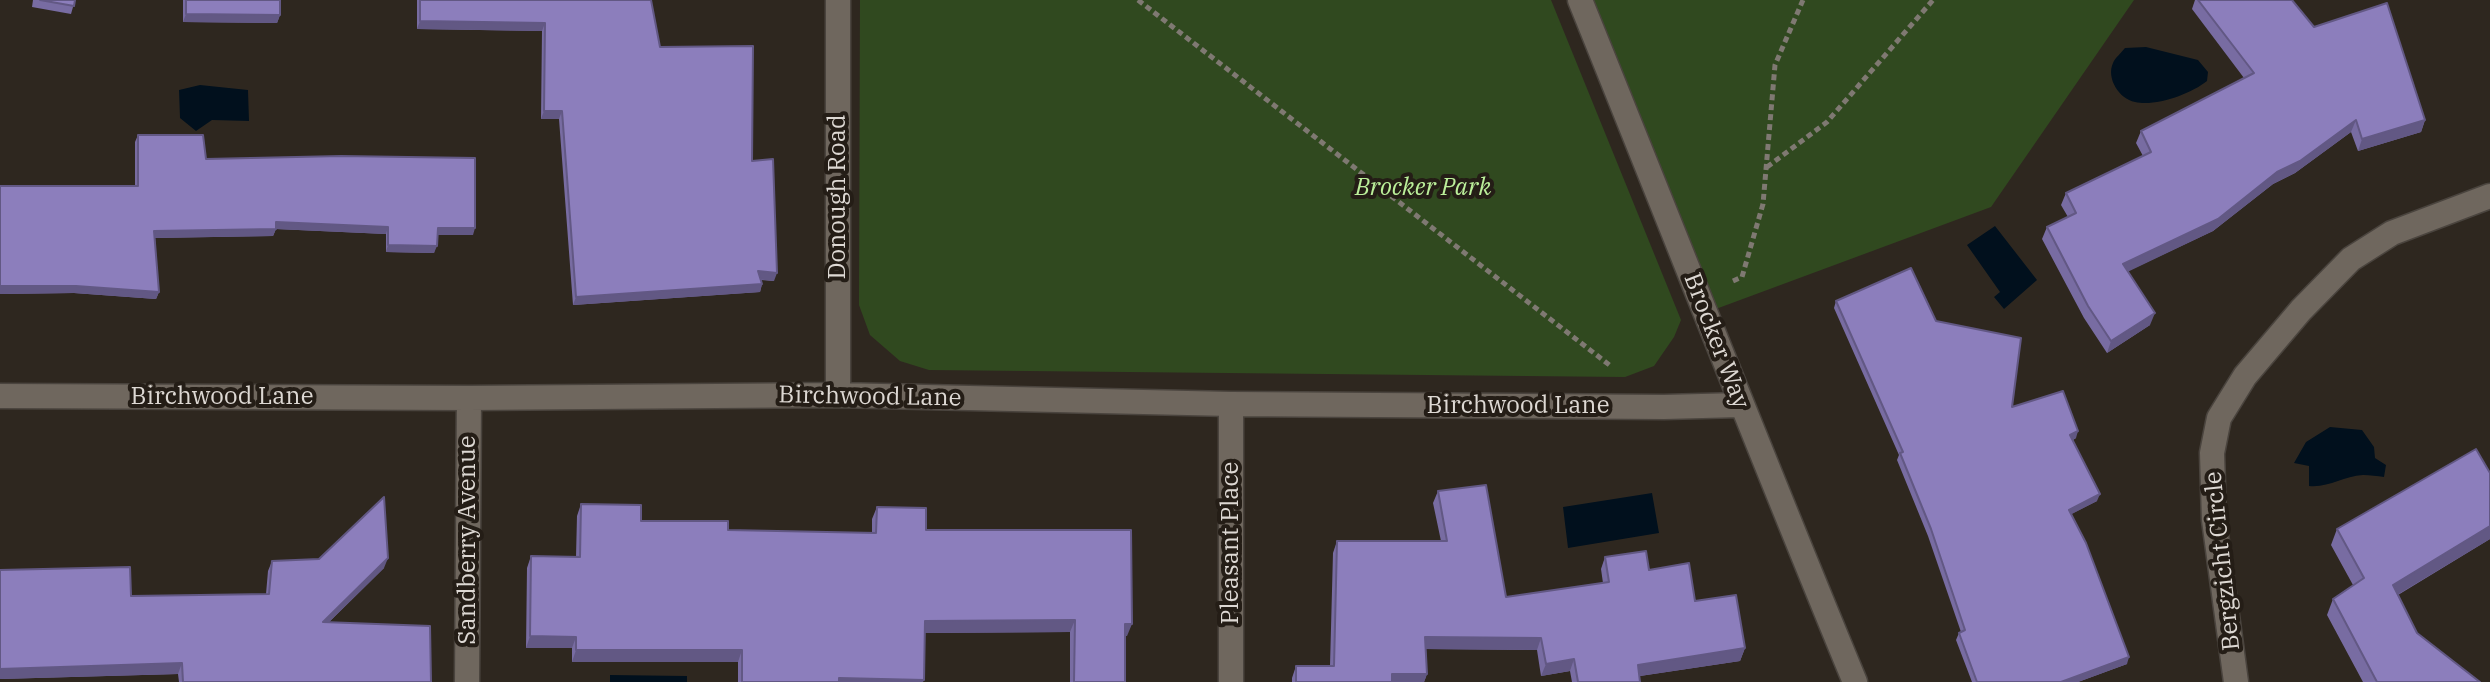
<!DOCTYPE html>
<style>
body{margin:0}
canvas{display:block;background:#2e271f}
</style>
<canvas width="2490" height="682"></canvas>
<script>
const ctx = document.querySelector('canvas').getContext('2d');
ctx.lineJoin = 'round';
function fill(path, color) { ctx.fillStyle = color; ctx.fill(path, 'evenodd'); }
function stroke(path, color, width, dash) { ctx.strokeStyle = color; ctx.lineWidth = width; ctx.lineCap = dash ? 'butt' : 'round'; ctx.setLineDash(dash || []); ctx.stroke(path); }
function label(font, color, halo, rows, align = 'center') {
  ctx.font = font + ' "IBM Plex Serif",serif'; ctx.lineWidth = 8; ctx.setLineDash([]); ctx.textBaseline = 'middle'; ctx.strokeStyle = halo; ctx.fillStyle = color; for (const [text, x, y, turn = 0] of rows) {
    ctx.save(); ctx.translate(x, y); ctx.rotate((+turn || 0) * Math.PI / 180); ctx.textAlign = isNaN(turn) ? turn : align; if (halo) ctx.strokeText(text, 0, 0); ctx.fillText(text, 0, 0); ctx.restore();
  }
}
fill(new Path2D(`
 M860 0H1551L1681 320 1674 337 1654 366 1625 377 929 370 900 361 870 335 859 305Z
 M1580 0H2134L1991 207 1705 313Z`), '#30491f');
fill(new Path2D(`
 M2146 47 2198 60 2208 72 2207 81C2191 94 2155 107 2135 102 2119 99 2106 78 2113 63 2115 58 2122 52 2125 48Z
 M200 85 248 90 249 121 212 120 196 131 180 118 179 90Z
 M1995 226 2037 280 2004 309 1994 297 2000 292 1967 245Z
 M2330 427 2362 430 2374 447 2375 458 2386 465 2384 477C2377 476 2370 475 2363 475 2343 476 2329 488 2309 486V466L2294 463 2306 442Z
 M1652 493 1659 533 1568 548 1563 507Z
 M610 675 687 676V682H610Z`), '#01101d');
const street = new Path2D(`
 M1580 0C1672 227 1761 455 1855 682
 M838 395V0
 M0 396 469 398 838 395 1231 404 1664 407 1740 405
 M467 682 469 398
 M1231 682V404
 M2236 682 2214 520 2212 453 2219 418 2245 376 2301 310 2351 259 2392 233 2490 196`);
stroke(street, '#4a443e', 27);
stroke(new Path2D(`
 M1138 0 1612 367
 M1767 167 1827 122 1933 0
 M1733 281 1742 277 1763 204 1775 65 1803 0`), '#7f7972', 5, [6, 4]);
stroke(street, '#6f675e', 24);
fill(new Path2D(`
 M33 0H75L71 14 32 7Z
 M183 0H280V15L277 23 183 22Z
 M417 0H651L660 47 752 161 774 281 761 280 762 284 760 292 573 305 559 119H541L542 31 417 29Z
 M2195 0H2292L2314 27 2425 120 2421 132 2358 151 2351 132 2295 173 2273 184 2213 231 2128 271 2150 325 2107 353 2084 318 2042 239 2047 227 2068 217 2061 205 2066 193 2143 156 2136 143 2141 131 2244 78 2192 9Z
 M138 135 206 159 473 235H438L434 253 386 252V234L276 229 273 236 155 238 159 292 156 299 74 293 0 294V186H135V142Z
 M1836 301 1936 321 2012 407 2076 438 2073 440 2097 501 2071 514 2127 664 2078 682H1972L1956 640 1959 633 1961 632 1928 536 1897 460 1899 455 1834 308Z
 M2490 473V539L2398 595 2417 633 2480 682H2363L2327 615 2333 599 2353 585 2331 545 2337 529Z
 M1438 491 1506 597 1603 583 1601 569 1605 557 1649 570 1695 601 1745 648 1740 661 1640 676V682H1572L1570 671 1541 676 1537 650 1426 649 1427 674 1424 682H1292V678L1296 666H1330L1333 553 1337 541H1441L1433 503Z
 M581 504 641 521 728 530 872 533V519L877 507 926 530 1127 636H1125V682H1070V632L924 633 923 682H738V662H572V648H526L527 568 531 556 576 557 577 516Z
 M272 561 384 568 329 622 431 682H179L178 674 0 679V570L131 596 266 594 268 571Z`), '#786ca2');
fill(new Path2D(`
 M186 14 280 15 277 23 183 22Z
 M420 21 545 23 542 31 417 29Z
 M544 111H562L559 119H541Z
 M2356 120 2351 132 2295 173 2273 184 2213 231 2119 276 2123 264 2277 172Z
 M2425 120 2421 132 2358 151 2362 139Z
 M276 222 388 227 386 234 276 229 273 236 151 238 154 231Z
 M438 228H475L473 235H436Z
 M388 245 437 246 434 253 386 252Z
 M758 271 777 273 774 281 756 279Z
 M762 284 760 292 573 305 576 297Z
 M0 286H76L159 292 156 299 74 293 0 294Z
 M2155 313 2150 325 2107 353 2111 341Z
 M2078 431 2076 438 2068 442 2070 435Z
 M2100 494 2097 501 2066 517 2069 510Z
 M2490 526V539L2387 601 2393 585Z
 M388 558 384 568 319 632 323 622Z
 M1075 620 1070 632 920 633 925 621Z
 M1125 624H1132L1127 636H1120Z
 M530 636 576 637 572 648H526Z
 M1425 637 1541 638 1537 650 1420 649Z
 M1745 648 1740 661 1633 677 1638 665Z
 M576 650H742L738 662H572Z
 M2129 657 2127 664 2078 682H2061Z
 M1574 659 1570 671 1541 676 1546 664Z
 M182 663 178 674 0 679V669Z
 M1392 674H1427L1424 682H1389Z
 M839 678 924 680 923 682H838Z`), '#625884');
const building = new Path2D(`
 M40 0H75L74 6Z
 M186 0H280V15L186 14Z
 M420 0H651L660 47 753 46 752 161 773 159 777 273 758 271 762 284 576 297 562 111H544L545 23 420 21Z
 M2198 0H2292L2314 27 2387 3 2425 120 2362 139 2356 120 2300 161 2277 172 2218 219 2123 264 2155 313 2111 341 2088 306 2047 227 2076 213 2066 193 2151 152 2141 131 2254 73Z
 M138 135H203L206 159 341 156 475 158V228H438L437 246 388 245V227L276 222V229L154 231 159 292 76 286H0V186H138Z
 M1911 268 1936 321 2021 338 2012 407 2063 391 2078 431 2070 435 2100 494 2069 510 2086 543 2129 657 2061 682H1977L1959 633 1965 630 1931 529 1900 453 1903 452 1836 301Z
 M2476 449 2490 473V526L2393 585 2417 633 2480 682H2377L2333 599 2364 578 2337 529Z
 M1486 485 1506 597 1609 582 1605 557 1646 551 1649 570 1689 563 1695 601 1736 595 1745 648 1638 665 1640 682H1578L1574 659 1546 664 1541 638 1425 637 1427 674H1392V682H1296V666H1334L1337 541H1447L1438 491Z
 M384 497 388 558 323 622 430 626 431 682H183L182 663 0 669V570L130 567 131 596 269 594 272 561 319 559Z
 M581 504 641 505V521H728V530L876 533 877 507 926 508V530H1131L1132 624H1125V682H1074L1075 620 925 621 924 680 839 678V682H742V650H576V637L530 636 531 556 580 557Z`);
fill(building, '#8c7ebc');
stroke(building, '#625884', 2);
label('italic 24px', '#bbef9a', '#241d16', [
 ["Brocker Park",1423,188]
]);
label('24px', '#ddd8d3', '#241d16', [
 ["Donough Road",838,197,-90],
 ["Brocker Way",1716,341,69],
 ["Birchwood Lane",222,397],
 ["Birchwood Lane",870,397,1],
 ["Birchwood Lane",1518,406],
 ["Sandberry Avenue",468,540,-90],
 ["Pleasant Place",1231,543,-90],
 ["Bergzicht Circle",2223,561,-96]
]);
</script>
